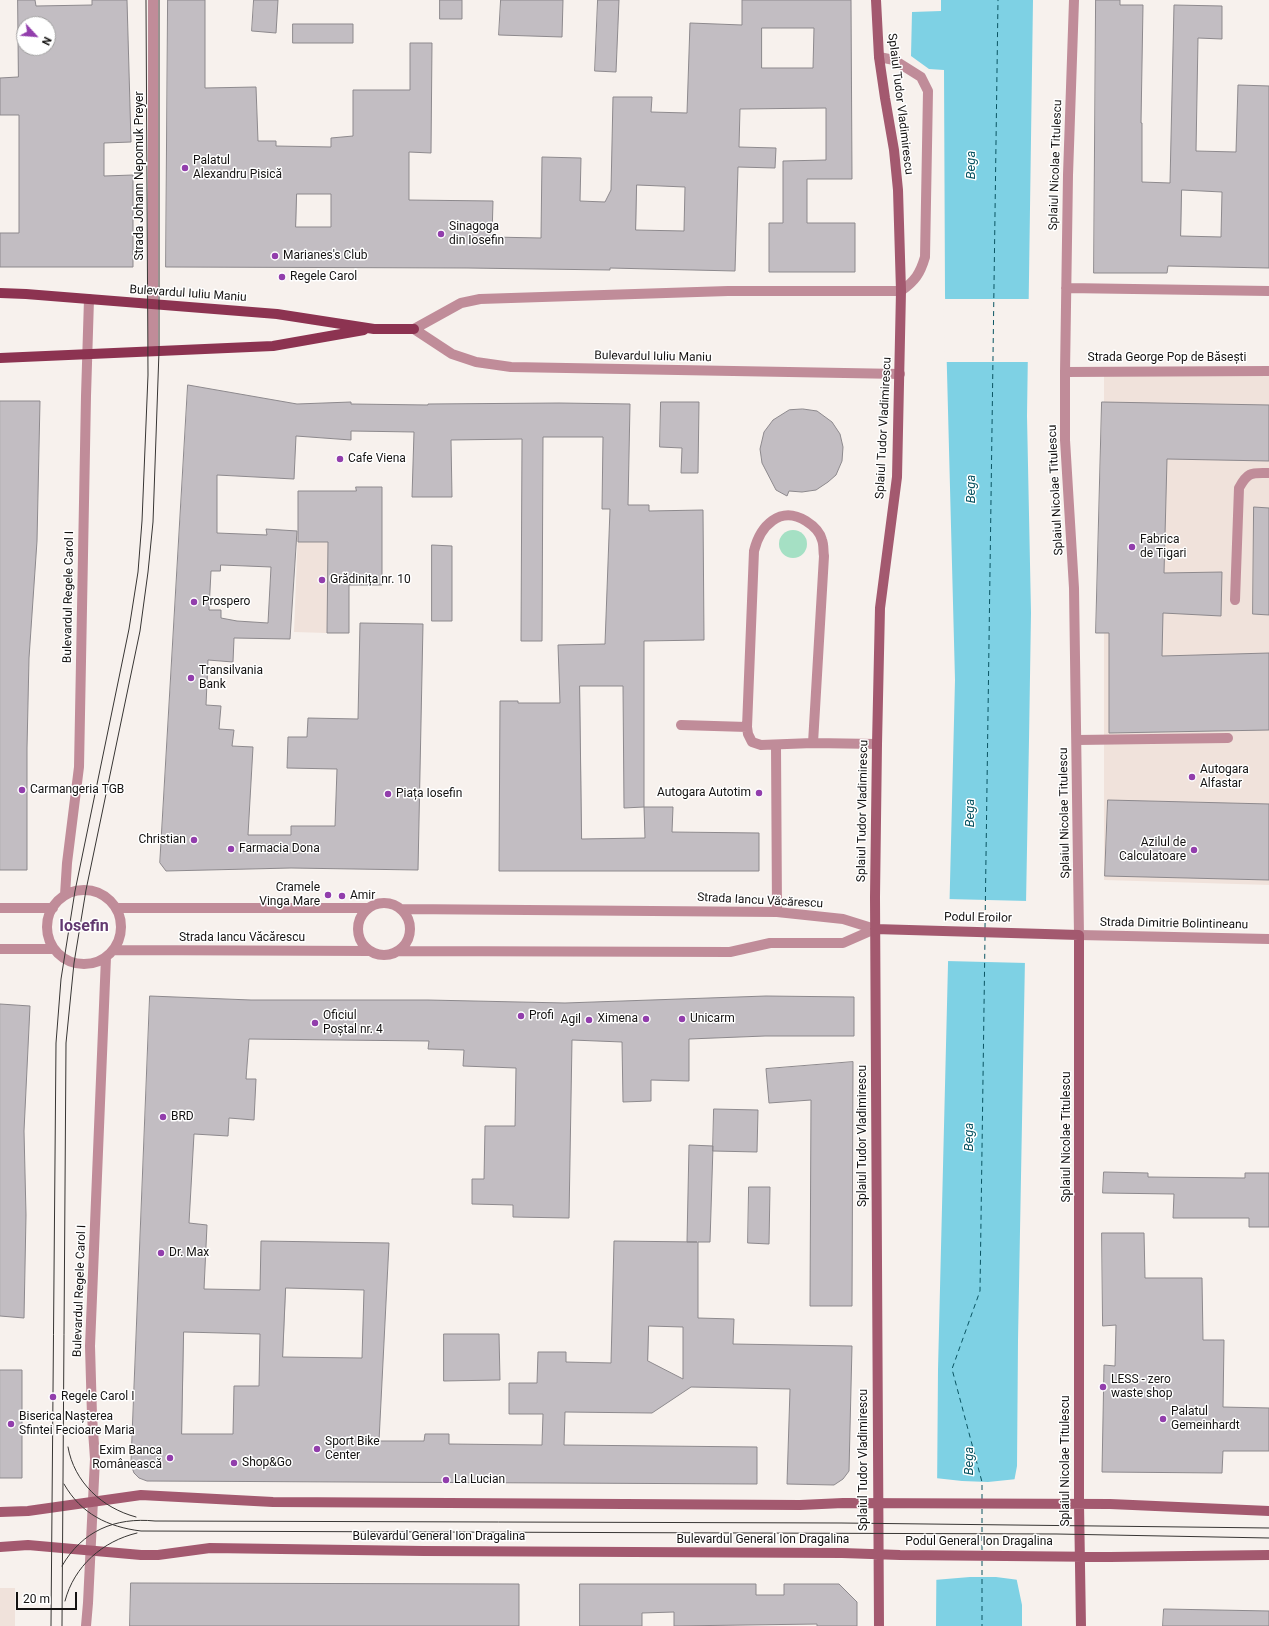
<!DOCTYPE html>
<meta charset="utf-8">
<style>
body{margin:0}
#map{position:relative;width:1269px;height:1626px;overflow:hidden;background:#f7f1ed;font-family:Roboto,sans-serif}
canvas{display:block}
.north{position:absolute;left:16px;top:16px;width:40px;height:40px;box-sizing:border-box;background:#fff;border:1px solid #a1a0a0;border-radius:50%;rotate:116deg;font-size:11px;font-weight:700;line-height:16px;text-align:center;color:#141211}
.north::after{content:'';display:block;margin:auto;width:14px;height:18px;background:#923eac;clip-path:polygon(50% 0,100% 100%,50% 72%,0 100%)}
.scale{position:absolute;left:16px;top:1592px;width:61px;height:18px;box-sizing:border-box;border:2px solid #141211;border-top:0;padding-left:5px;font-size:12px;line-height:14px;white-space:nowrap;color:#141211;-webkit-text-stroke:3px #fff;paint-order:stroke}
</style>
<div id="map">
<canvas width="1269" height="1626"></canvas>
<div class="north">N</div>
<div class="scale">20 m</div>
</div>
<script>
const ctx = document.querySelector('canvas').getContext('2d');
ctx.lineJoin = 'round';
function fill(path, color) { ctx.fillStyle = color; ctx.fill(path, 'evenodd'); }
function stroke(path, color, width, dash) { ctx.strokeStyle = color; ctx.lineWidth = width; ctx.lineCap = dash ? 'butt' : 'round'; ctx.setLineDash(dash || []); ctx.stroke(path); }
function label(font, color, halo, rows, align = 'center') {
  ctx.font = font + ' Roboto,sans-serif'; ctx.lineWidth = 3; ctx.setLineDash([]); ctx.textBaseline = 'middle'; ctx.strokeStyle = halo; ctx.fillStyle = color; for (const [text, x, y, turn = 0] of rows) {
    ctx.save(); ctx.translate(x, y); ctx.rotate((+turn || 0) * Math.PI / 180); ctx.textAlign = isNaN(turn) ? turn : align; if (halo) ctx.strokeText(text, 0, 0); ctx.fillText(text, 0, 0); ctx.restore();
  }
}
fill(new Path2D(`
 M1269 372V885L1104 880V374Z
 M317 491H331L327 633 294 632 298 529 316 503Z
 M0 1588H15V1626H0Z`), '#f0e2db');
fill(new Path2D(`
 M779 544a14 14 0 1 1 28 0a14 14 0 1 1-28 0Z`), '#a5e0c4');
fill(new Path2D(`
 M941 0H1033L1027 416 1031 613 1029 740 1018 1340 1017 1466 1011 1498 1013 1562 1022 1605V1626H936L938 1369 955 680 945 295 944 70 929 69 911 56 912 12 941 11Z`), '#7ed1e4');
fill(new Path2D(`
 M943 299H1032L1030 362H945Z
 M947 899 1028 901 1027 963 946 961Z
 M935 1478 962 1481 988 1482 1017 1479 1013 1498 1015 1562 1019 1580 996 1577H970L934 1580Z`), '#f7f1ed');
stroke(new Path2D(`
 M985 928 998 0
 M982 1499V1482L952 1369 980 1291 985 937
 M982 1509V1551
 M982 1561V1626`), '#0a5563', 1, [5, 4]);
const building = new Path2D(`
 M18 0H35L36 6 92 5V0H127L131 142 104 143V176L133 175V267H0V233H19V115H0V78L18 77ZM24 24H48V48H24Z
 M168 0H205V88L256 87 258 141H276V146L331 147V138L353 136V90H410V43H432L431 153 409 152V200L493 201 492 237 541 238 542 157 581 158 580 201 605 202 611 190 613 97H652L651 112 687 113 690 23 742 25V0H851L852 179H807V223H855V272H769V223H783V161L826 160V108L740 109 739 147 776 148 775 168 738 167 735 271 610 268V270L468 268 166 267ZM762 28H814L813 68H762ZM637 185 685 187 684 231 636 230ZM297 194H331V227H296Z
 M254 0H278L276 33 252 31Z
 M440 0H462V19H440Z
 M501 0H563L562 37 499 35Z
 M598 0H619L616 72 595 71Z
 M1096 0H1120V5H1143L1141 123H1142V182L1170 183 1174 5 1222 6V39L1198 38 1196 151 1236 152 1238 85 1269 86V268L1168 266 1167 273H1094ZM1182 190 1222 192 1221 237 1181 236Z
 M293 24H353V43H293Z
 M188 385 297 404 351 402V404L428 405V404L559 403 630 404 628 505H649V511L703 510 704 640 644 641V807H673L672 832 759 833V871H499L500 701H518V703H560L558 645 605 644 610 509H602L603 437H543L542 641H521L522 439 451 440 452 497H412L414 432 351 431V440L296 436 294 479 217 475V533L267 535 266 529 297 531 290 639 234 638 233 662 208 660 206 705 221 706 219 729 234 730 232 746 253 747 248 835H291V826H335L337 769 287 768 288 737H307L308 718 358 719 360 623 423 624 418 870 291 868 166 871 160 863ZM221 565 271 567 268 623 237 621 221 618V610H209L211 571H220ZM580 686H623L624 808 644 807 645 838 582 839Z
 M0 401H40L37 541 29 658 27 748V870H0Z
 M661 402H699L698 473H681L682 448 660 447Z
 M1102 402 1269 405V461L1167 459 1164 573 1222 572 1221 616 1163 613 1162 656 1269 653V730L1109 733V633H1096Z
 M803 409 817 411 832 422 840 434 843 447 842 461 836 475 828 482 816 490 802 492 789 491 787 496 776 490 762 463 760 449 764 432 773 420 789 410Z
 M356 487H382V585H349V633H327L328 542H298V491H356Z
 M1254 507 1269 508V615L1253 614Z
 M432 545 452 546V621H432Z
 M1108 800 1269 804V880L1105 876Z
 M150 996 251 1000H428L565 1003 766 996 854 997V1036H765L689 1039V1081L651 1080V1101L623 1102 622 1042 572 1040 569 1218 513 1217V1205L472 1204V1179H484L485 1126H515L516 1068 463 1066 464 1050 428 1049 429 1041 249 1039 246 1079H256L254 1120 229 1118 228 1136 194 1134 189 1223 207 1225 204 1289 260 1290 261 1241 389 1243 379 1441H424L425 1434H449V1444L542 1445 543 1414H509V1383H537L538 1352H566V1362L611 1363 614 1241 697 1242H687L689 1145 713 1146 710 1242H698V1318L734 1319 733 1344 852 1346 849 1471 843 1479 834 1485 787 1484 790 1389 691 1387 652 1413 565 1412 564 1445 757 1447V1484L147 1481 139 1478 134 1473 131 1465ZM286 1288 364 1290 362 1358 283 1357ZM649 1326 683 1327V1379L648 1361ZM184 1332 260 1334 259 1386H234L233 1434H182Z
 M0 1004 30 1006 24 1131 26 1215 24 1318 0 1316Z
 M853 1062 852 1306H810L811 1100 769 1103 766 1069Z
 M714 1109 758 1110 757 1152 713 1151Z
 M1104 1172 1148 1173V1177L1245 1178V1173H1269V1227H1249V1218H1173L1174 1194 1103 1193Z
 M749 1187H770L769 1244 748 1243Z
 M1102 1233H1144L1145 1278H1202L1203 1340H1224L1223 1407 1269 1408V1451H1223L1222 1473 1102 1472 1104 1365 1115 1366 1116 1325 1103 1326Z
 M444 1334H499L500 1380 444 1381Z
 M0 1370H22V1478H0Z
 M131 1583 519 1584V1626H130Z
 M580 1584H756V1595H784V1584H839L857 1602V1626H817V1624L674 1626V1612L642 1613V1626H580Z
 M1164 1609 1269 1611V1626H1163Z`);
fill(building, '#c2bdc2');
stroke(building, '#8d898d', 1);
stroke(new Path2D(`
 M879 57 894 60 921 77 928 91 925 257C920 274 915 281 901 291
 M1235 600 1239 488C1248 471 1252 473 1269 473
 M681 725 747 727
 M1077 740 1228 738
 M813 743 824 556C823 551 824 545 822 540 820 532 814 526 806 521 780 505 760 526 754 551L747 727 748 734 752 742 761 745 813 743 877 744
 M776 746 777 912
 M1079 935 1269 939`), '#c08c99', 10);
stroke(new Path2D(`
 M153 0V351
 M1074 0 1068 175 1065 372V440L1074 588 1079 935
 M1066 288 1269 291
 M1065 372 1269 371
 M900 374 511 367 476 362 452 354 414 329 461 303 480 299 728 291H901
 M47 927a37 37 0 1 1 74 0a37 37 0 1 1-74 0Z
 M65 895 67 863 79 767 86 396 89 299
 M358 929a26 26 0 1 1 52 0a26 26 0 1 1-52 0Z
 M0 908H53
 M116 908H369
 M402 909 777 912 843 919 875 929
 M0 949H54
 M113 950 370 951
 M399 951 730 952 770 943H843L875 929
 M86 1626 88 1603 95 1459 92 1416 90 1346 106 957`), '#c08c99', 10);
stroke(new Path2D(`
 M876 0 879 57 885 98 894 150 898 190 901 291 897 477 880 608 877 744 875 897 879 1626
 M875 929 1079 935V1504L1081 1626
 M0 1512 28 1511 141 1495 273 1502 800 1505 843 1503 1110 1504 1269 1511
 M0 1547 28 1545 141 1555H158L210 1548 424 1551 842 1553 900 1555 1110 1557 1269 1555`), '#a3596f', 10);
stroke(new Path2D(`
 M0 293 26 294 277 314 374 329H414
 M0 358 273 346 364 330`), '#8c3351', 10);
stroke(new Path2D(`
 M68 1447C74 1482 102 1508 136 1517
 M64 1484C81 1514 108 1527 141 1531L1057 1534 1269 1538
 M62 1566C82 1531 115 1517 155 1521L842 1523 1269 1528
 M65 1601C74 1566 103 1541 137 1533
 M51 1626 56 1043 61 979 75 891 129 629 138 572 142 521 148 375 146 0
 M62 1626 66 1043 74 963 86 890 140 631 148 572 153 522 159 351V0`), '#373533', 1);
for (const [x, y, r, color] of [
 [185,168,4,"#923eac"],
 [441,234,4,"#923eac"],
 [275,256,4,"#923eac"],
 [282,277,4,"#923eac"],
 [340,459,4,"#923eac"],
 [1132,547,4,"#923eac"],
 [322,580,4,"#923eac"],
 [194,602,4,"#923eac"],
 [191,678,4,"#923eac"],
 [1192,777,4,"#923eac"],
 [22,790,4,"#923eac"],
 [759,793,4,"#923eac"],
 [388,794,4,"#923eac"],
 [194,840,4,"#923eac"],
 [231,849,4,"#923eac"],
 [1194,850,4,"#923eac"],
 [328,895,4,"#923eac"],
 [342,896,4,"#923eac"],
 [521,1016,4,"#923eac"],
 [646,1019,4,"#923eac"],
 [682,1019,4,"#923eac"],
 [589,1020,4,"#923eac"],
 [315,1023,4,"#923eac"],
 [163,1117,4,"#923eac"],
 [161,1253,4,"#923eac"],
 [1103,1387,4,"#923eac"],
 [53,1397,4,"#923eac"],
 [1163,1419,4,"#923eac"],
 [11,1424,4,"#923eac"],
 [317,1449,4,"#923eac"],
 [170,1458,4,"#923eac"],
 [234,1463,4,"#923eac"],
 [446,1480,4,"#923eac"]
]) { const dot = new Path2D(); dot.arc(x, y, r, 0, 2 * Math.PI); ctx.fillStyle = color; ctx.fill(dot); stroke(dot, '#fff', 1.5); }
label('12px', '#141211', '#fff', [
 ["Splaiul Tudor Vladimirescu",900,104,83],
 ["Splaiul Nicolae Titulescu",1056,165,-88],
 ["Strada Johann Nepomuk Preyer",140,176,-90],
 ["Bulevardul Iuliu Maniu",188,294,4],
 ["Bulevardul Iuliu Maniu",653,357,1],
 ["Strada George Pop de Băsești",1167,358],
 ["Splaiul Tudor Vladimirescu",884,428,-87],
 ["Splaiul Nicolae Titulescu",1056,490,-93],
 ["Bulevardul Regele Carol I",69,597,-89],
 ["Splaiul Tudor Vladimirescu",863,811,-89],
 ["Splaiul Nicolae Titulescu",1065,813,-91],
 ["Strada Iancu Văcărescu",760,901,3],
 ["Podul Eroilor",978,918,1],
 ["Strada Dimitrie Bolintineanu",1174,924,1],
 ["Strada Iancu Văcărescu",242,938],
 ["Splaiul Tudor Vladimirescu",863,1136,-90],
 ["Splaiul Nicolae Titulescu",1067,1137,-90],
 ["Bulevardul Regele Carol I",80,1291,-88],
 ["Splaiul Tudor Vladimirescu",864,1460,-90],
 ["Splaiul Nicolae Titulescu",1066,1461,-90],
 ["Bulevardul General Ion Dragalina",439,1537],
 ["Bulevardul General Ion Dragalina",763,1540],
 ["Podul General Ion Dragalina",979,1542]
]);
label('12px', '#141211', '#fff', [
 ["Palatul",193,161],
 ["Alexandru Pisică",193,175],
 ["Sinagoga",449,227],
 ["din Iosefin",449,241],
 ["Marianes's Club",283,256],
 ["Regele Carol",290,277],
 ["Cafe Viena",348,459],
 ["Fabrica",1140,540],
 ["de Tigari",1140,554],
 ["Grădinița nr. 10",330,580],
 ["Prospero",202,602],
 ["Transilvania",199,671],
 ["Bank",199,685],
 ["Autogara",1200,770],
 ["Alfastar",1200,784],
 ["Carmangeria TGB",30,790],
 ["Autogara Autotim",751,793,"right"],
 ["Piața Iosefin",396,794],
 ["Christian",186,840,"right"],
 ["Azilul de",1186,843,"right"],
 ["Calculatoare",1186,857,"right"],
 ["Farmacia Dona",239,849],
 ["Cramele",320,888,"right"],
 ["Vinga Mare",320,902,"right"],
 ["Amir",350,896],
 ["Oficiul",323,1016],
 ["Poștal nr. 4",323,1030],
 ["Profi",529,1016],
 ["Ximena",638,1019,"right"],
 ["Unicarm",690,1019],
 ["Agil",581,1020,"right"],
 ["BRD",171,1117],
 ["Dr. Max",169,1253],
 ["LESS - zero",1111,1380],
 ["waste shop",1111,1394],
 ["Regele Carol I",61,1397],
 ["Palatul",1171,1412],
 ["Gemeinhardt",1171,1426],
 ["Biserica Nașterea",19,1417],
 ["Sfintei Fecioare Maria",19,1431],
 ["Sport Bike",325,1442],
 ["Center",325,1456],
 ["Exim Banca",162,1451,"right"],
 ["Românească",162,1465,"right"],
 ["Shop&Go",242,1463],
 ["La Lucian",454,1480]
], 'left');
label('italic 13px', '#0a5563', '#fff', [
 ["Bega",972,165,-90],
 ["Bega",972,489,-90],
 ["Bega",971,813,-90],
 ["Bega",970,1137,-90],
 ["Bega",970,1461,-90]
]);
label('bold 16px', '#623970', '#fff', [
 ["Iosefin",84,927]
]);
</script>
